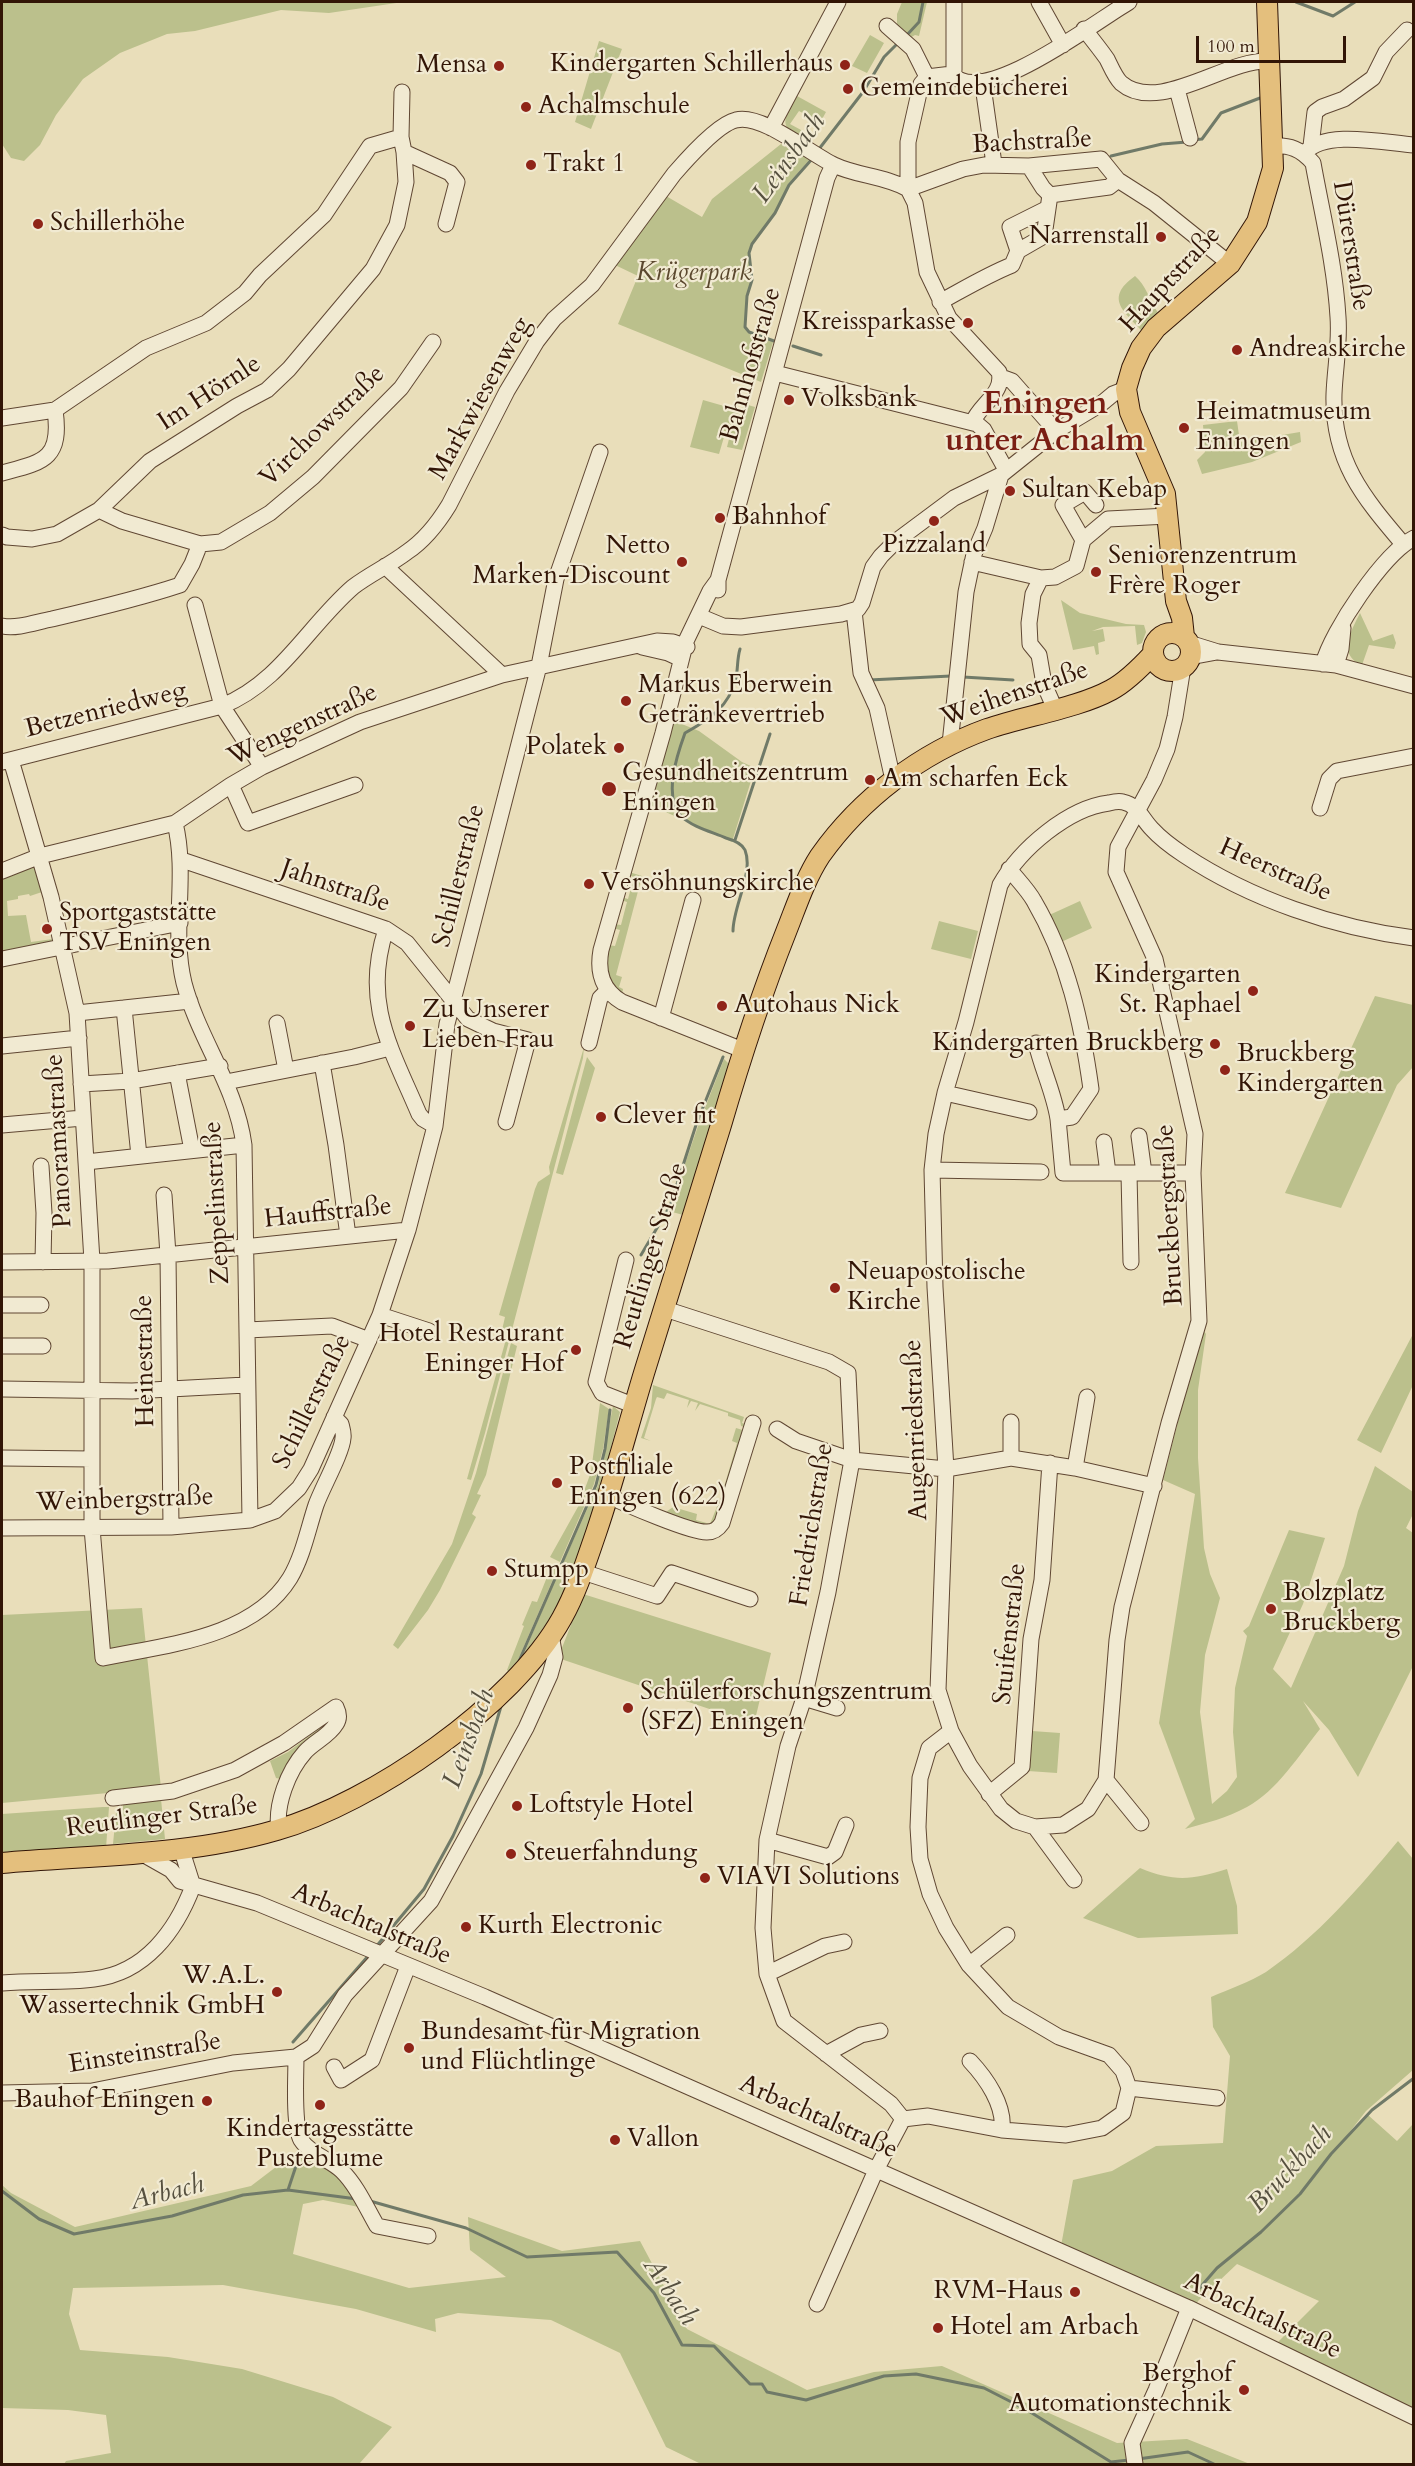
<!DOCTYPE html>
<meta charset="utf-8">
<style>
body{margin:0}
#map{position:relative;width:1415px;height:2466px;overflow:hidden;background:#e9deba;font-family:Cardo,serif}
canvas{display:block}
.frame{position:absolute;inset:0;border:3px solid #321506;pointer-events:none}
.scale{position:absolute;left:1196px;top:36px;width:150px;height:27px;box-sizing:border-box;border:3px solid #321506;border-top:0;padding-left:8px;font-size:18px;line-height:21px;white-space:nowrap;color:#321506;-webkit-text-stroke:4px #f1ead2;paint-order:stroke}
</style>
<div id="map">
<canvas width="1415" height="2466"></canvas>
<div class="frame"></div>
<div class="scale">100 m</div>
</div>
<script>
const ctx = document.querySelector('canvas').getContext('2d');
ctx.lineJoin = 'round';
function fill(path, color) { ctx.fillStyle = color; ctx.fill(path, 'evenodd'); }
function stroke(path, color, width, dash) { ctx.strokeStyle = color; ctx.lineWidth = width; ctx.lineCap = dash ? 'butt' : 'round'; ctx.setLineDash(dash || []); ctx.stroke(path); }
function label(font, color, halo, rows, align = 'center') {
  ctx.font = font + ' Cardo,serif'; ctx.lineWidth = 4.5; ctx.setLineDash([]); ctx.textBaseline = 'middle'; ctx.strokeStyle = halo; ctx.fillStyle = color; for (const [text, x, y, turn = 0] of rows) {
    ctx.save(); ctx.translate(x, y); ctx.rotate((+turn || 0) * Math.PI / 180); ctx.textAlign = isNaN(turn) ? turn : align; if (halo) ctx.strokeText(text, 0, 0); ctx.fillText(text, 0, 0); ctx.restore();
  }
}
fill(new Path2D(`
 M2 2H403L329 13 281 10 195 31 167 34 120 53 83 79 56 115 40 145 24 161 11 158 2 144Z
 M902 2H927L919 36 915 35 910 38 897 26V14Z
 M870 35 884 43 867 73 852 66Z
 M599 41 622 49 591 129 575 122Z
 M797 96 826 112 821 121 815 118 813 122 811 121 812 118 799 111 790 124 812 136 810 141C805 140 801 138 796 135 776 124 789 112 797 96Z
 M781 144 810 159 788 184 775 213 752 243 748 253 752 280 747 295 744 327 748 333 773 342 761 382 618 324 638 276 615 265 666 196 702 217 712 199Z
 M1135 276C1145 284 1151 302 1158 313L1144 333C1125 312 1103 299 1135 276Z
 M703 400 745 412 748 405 755 407 742 450 727 447 729 439 724 437 719 454 690 447Z
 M1237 421 1240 442 1300 432 1301 442 1252 462 1202 474 1197 460 1205 452 1203 425Z
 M1061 600 1080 613 1126 624 1144 625 1146 632 1142 643 1137 645 1135 626 1103 627 1092 631 1103 629 1105 641 1098 643 1099 654 1096 655 1094 646 1073 650Z
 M1360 613 1373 641 1393 634 1396 643 1394 649 1369 645 1362 665C1337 655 1351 631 1360 613Z
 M672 720 699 731 742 762 755 768 732 842 648 804Z
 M34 866 39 870 45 891 30 896 29 894 18 896V899L7 901 8 916 26 915 31 942 53 939 52 941 2 951V876Z
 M629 872 642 876 616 975 622 977 619 987 623 989 622 995C605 980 606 966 608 945L615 946 620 930 613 928 614 924 621 925 627 902 621 900V897L628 899 634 877 628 875Z
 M1080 901 1092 928 1059 943 1047 916Z
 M939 921 978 931 971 959 931 949Z
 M1375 996 1413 1005V1067L1397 1085 1341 1208 1285 1193Z
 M584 1047 583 1058 485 1433 471 1480 467 1479 508 1332 502 1330 505 1317 499 1315 535 1189 538 1182 550 1174 549 1167Z
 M587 1057 595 1068 563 1175 556 1173Z
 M724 1059 728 1063V1069L683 1215 669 1211 698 1126Z
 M1202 1328 1206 1334 1198 1390V1458L1204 1548 1210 1574 1220 1598 1205 1655 1200 1712 1212 1804 1227 1791 1237 1777 1233 1732 1235 1688 1247 1636 1243 1631 1249 1626 1289 1530 1325 1538 1303 1604 1273 1669 1291 1688 1344 1566 1358 1511 1375 1466 1413 1492V1514L1406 1528 1413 1533V1666L1358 1777 1329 1730 1303 1701 1320 1729C1299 1755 1277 1791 1247 1807 1227 1818 1206 1823 1185 1829L1195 1819 1159 1723 1195 1494 1163 1480Z
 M1413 1334V1385L1381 1453 1357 1440Z
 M511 1343 517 1346 486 1475 477 1494 481 1495 472 1514 476 1517 440 1590 428 1610 398 1649 393 1645 452 1544 476 1473Z
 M653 1385 744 1417 742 1423 748 1425 747 1428 741 1426 740 1420 728 1416V1413L700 1404 695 1411 698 1403 691 1401 687 1408 689 1400 667 1393 664 1399 657 1397 656 1399 644 1438 651 1441 641 1438 651 1408Z
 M600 1403 609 1409 603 1449 594 1484 560 1562 550 1557 579 1505 591 1472Z
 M613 1406 620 1412 597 1502 577 1564 563 1563 598 1485Z
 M736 1428 746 1431 716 1523 703 1527 666 1512 673 1507 697 1514 696 1520 710 1524 722 1494 737 1443 732 1441Z
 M551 1567 557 1570 517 1662 510 1673 507 1670 524 1626 522 1625 532 1601 537 1602Z
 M559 1571 570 1581 558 1607 522 1658Z
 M583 1594 771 1653 754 1724 558 1658Z
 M142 1608 161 1788 2 1803V1615Z
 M332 1719 285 1780 276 1778 270 1761 288 1752Z
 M1032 1731 1060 1733 1057 1773 1028 1771Z
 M161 1799 165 1839 113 1844 116 1813 123 1808V1804Z
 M103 1807H109L106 1848 2 1856V1814Z
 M1398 1841 1413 1859V2070L1366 2111 1342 2142 1368 2115 1397 2141 1413 2124V2417L1273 2347 1319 2301 1237 2264 1198 2301 1193 2310 1061 2246 1073 2180 1112 2171 1156 2146 1223 2143 1230 2056 1213 2027 1211 1997C1229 1989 1250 1982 1266 1972 1318 1936 1358 1889 1398 1841Z
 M1140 1868C1174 1882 1192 1880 1227 1869L1237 1906 1238 1934 1138 1938 1083 1918Z
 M293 2154 336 2169 359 2207 323 2200 303 2204 293 2254 409 2288 506 2277 470 2250 468 2217 562 2251 640 2241 687 2329 807 2390 874 2372 942 2366 1117 2443 1187 2439 1250 2464H701L666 2447 620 2353 551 2320 458 2313 435 2319 436 2332 356 2309 223 2285 73 2288 69 2314 80 2350 168 2357 242 2369 333 2397 392 2427 359 2464H64L66 2461 111 2453 106 2415 68 2410 2 2408V2185L11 2193 75 2227 251 2186Z`), '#bbc08c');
stroke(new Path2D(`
 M1296 2 1333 16 1355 2
 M906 36 919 22 923 2
 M1193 140 1202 139 1221 113 1260 98
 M819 149 863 92 884 57 899 42
 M1111 156 1162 144 1187 142
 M774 341 749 332 745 327 747 296 752 280 749 253 752 244 775 213 789 185 812 159
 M793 346 821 355
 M963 677 1013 680
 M869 680 951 676
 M735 840 770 734
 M733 931C733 906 754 873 745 850 742 843 733 840 726 838 712 832 692 827 681 816 663 796 677 755 685 733 710 719 729 707 736 678 738 668 737 659 740 649
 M641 1255 670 1206 696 1125 723 1057
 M519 1661 596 1485 605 1449 610 1410
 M375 1948 424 1889 453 1836 481 1774 502 1703
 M293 2042 369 1955
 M288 2190 296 2166
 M2 2191 39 2219 74 2234 172 2216 243 2195 288 2190 357 2199
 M370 2201 466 2228 527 2257 617 2252 654 2293 682 2345 714 2346 750 2384H762L767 2392 806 2400 884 2376 916 2374 984 2388 1027 2410 1111 2462 1129 2460
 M1197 2291 1217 2268 1261 2232 1300 2194 1331 2154 1372 2110 1414 2078
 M1138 2459 1188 2452 1214 2464`), '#707a68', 3);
const minor = new Path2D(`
 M1039 2 1063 45
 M887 26 913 49 927 77
 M1084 29C1092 39 1100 49 1107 59 1111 67 1115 77 1121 83 1158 115 1226 59 1268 61
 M952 74 927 77 921 84 908 142V189L915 203 927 272 949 318 999 372C1005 393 979 405 973 422
 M952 74C982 110 1099 19 1129 2
 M952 74 954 70V2
 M979 81 984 93 994 164
 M1177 89 1190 138
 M771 128 838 2
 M1272 146C1290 145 1301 149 1313 163 1322 213 1335 265 1338 317 1340 343 1335 368 1334 394 1332 460 1363 497 1403 544
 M1311 146 1315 112 1322 107 1344 99 1373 78 1386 52 1407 30
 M404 152 450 173 457 182 446 224
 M1305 153C1324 129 1385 143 1414 145
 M1029 166 1043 188 1050 195 1109 187 1118 180
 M908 189 963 169 984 165 1029 166 1101 159 1118 180 1154 203 1230 264
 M1018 251 1010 227 1046 209
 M940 302C964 289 987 275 1012 265L1018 251 1044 236 1050 195
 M775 373 977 424 984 430 1006 470
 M1001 377 1012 381 1056 431
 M2 418 55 410 146 348 206 323 245 293 260 275 324 215 370 146 401 137
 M2 473C43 462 62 460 55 410
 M99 510 122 521 200 544 221 542 270 513 313 477 401 388 433 342
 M2 535 7 537 32 539 57 534 99 510 150 461 237 406 267 390 289 369 373 269 397 225 406 182 404 152 401 137 402 92
 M1083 540 1063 505 1085 492 1096 505
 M972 562 1041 578
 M385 566 502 675
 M718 580 710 591 686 641 663 733 601 950C597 972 602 990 622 1002L745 1051
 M718 590V580L827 178 833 165
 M195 605 222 706 262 767
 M854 611 861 673 877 708 893 780
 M699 616 723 626 741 627 841 614 858 609 862 603 873 567 881 556 895 542 954 498 1001 475 1056 431 1101 404 1113 394 1126 389
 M2 626C18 629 36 622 52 619 95 609 138 599 180 585L192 564 200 544
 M1189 643 1218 652 1336 665 1414 686
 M642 647 668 653 681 659
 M1190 657 1217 652
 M1323 664C1332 631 1383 554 1414 538
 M1336 665 1341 649 1343 628
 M1183 667 1175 717 1167 749 1154 780 1118 847 1116 872 1155 959 1195 1134 1193 1173 1199 1321 1169 1423 1122 1607 1117 1640 1106 1780 1088 1809 1063 1825 1035 1827 1016 1821 1001 1809 970 1766 951 1731 938 1690 946 1469 935 1287 932 1170 936 1134 945 1093 966 1022 1000 885C1020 849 1068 808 1109 803 1113 802 1119 801 1123 802 1138 805 1142 819 1152 829 1161 839 1172 847 1184 855 1250 899 1335 928 1414 938
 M1055 709 1044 684 1039 655 1030 644 1029 623 1033 594 1041 578 1055 577 1076 566 1083 540 1108 519 1168 516
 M950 744 966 592 974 554 985 528 1001 475
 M11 760 51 897 77 1013 92 1261V1528L103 1658C165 1645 253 1638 290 1578 303 1556 308 1529 316 1505 322 1488 342 1453 343 1438 344 1434 342 1428 341 1424L334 1417
 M2 762 222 706C280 683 308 626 353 587 370 574 390 565 407 552 425 540 438 523 449 505L507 391 537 341 554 319 592 285 674 174C686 160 718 124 736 120 761 113 809 153 834 165 857 176 885 176 908 189
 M231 785 248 823 355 785
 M1320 808 1329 779 1337 771 1414 756
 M175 823C188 876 171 930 184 983 199 1040 236 1085 244 1145L250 1520
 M182 860 386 929 407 943 468 1019 493 1031 528 1040 506 1122
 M1009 869C1017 879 1028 890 1034 901 1068 959 1082 1024 1091 1089L1072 1117 1058 1119 1063 1173H1193
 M2 871 40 856 175 823 231 785 262 767 360 722 502 675 657 641 673 642 687 647
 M386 929C362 1003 391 1048 419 1114L423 1119 435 1126
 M2 959 180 923
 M124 1008 139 1156
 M77 1013 190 1001
 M661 1018 693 900
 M277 1023 286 1070
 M589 1043 600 998 607 991
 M1036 1043C1042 1069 1054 1093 1058 1119
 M2 1046 79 1038
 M322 1063 336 1145 348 1236
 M177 1073 192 1150
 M226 1082 354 1057 390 1048
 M81 1084 131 1081 220 1066
 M945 1093 1029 1112
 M2 1125 83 1118
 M1139 1136 1144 1173
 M1104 1142 1108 1173
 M86 1162 244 1145
 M41 1166 44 1213 43 1262
 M932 1170 1041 1172
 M1129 1174 1131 1262
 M164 1195 168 1255 171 1527
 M626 1260 596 1382 602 1393 635 1406
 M2 1262 108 1261 408 1230
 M2 1305H41
 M665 1309 829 1362 848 1373 852 1460 828 1592 804 1698 788 1746 767 1840 763 1928 767 1974 784 2021 891 2104 903 2119 876 2170 817 2304
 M380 1315 429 1331
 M247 1330 332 1326 369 1340
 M2 1346H43
 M2 1389 132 1391 246 1385
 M777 1429 796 1441 852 1460 946 1469 1011 1458 1075 1468 1154 1486
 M2 1458 92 1459
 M1011 1458V1422
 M1075 1468 1087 1397
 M609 1496C625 1504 692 1533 707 1532 714 1532 718 1529 722 1523L753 1423
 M2 1528 171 1527 250 1520 275 1511 299 1488 311 1469 380 1315 408 1230 435 1126 447 1024 539 666 556 579 600 452
 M583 1572 657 1596 672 1573 750 1599
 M804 1698 837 1708
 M1106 1780 1141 1823
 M989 1794 1022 1767 1031 1639 1042 1580 1050 1463
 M113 1798 173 1791 235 1770 284 1743 336 1707C339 1713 340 1718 336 1724 329 1736 314 1742 305 1752 288 1771 275 1805 279 1830
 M1035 1827 1074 1880
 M767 1840 828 1857 835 1852 846 1825
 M181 1848 193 1886
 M141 1853 171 1870 180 1881 257 1903 485 1997 1189 2308 1414 2417
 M969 1965 1007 1935
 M767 1974 825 1946 844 1942
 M2 1983C32 1980 63 1983 94 1979 145 1973 176 1931 193 1886
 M826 2054 861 2035 880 2031
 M296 2057C296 2075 293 2125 301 2140 310 2154 331 2160 342 2171 357 2186 366 2207 377 2226L428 2236
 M970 2061C986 2078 1005 2105 1002 2130
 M334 2067 341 2080 372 2060 408 1966
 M1129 2088 1217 2098
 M2 2093 92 2091 233 2063 296 2057 313 2046 345 1995 431 1901 526 1728 550 1675 555 1657 551 1635
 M903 2119 928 2116 1002 2130 1066 2135 1102 2128 1123 2113 1129 2088 1123 2071 1109 2055 1059 2037 1008 2007 969 1965 946 1928 930 1894 920 1859 918 1827 920 1778 929 1748 951 1731
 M1135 2464 1132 2443 1156 2390 1189 2308`);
const major = new Path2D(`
 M1153 652a19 19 0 1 1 38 0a19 19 0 1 1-38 0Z
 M1184 637 1182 618 1176 601 1165 494 1130 412 1126 389 1132 368 1141 348 1156 328 1230 264 1257 222 1273 168 1267 2
 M2 1863C93 1855 188 1856 277 1830 372 1803 513 1706 562 1618 577 1591 586 1562 596 1533 614 1480 628 1426 644 1373 669 1290 696 1208 721 1125 740 1060 761 995 786 932 796 907 805 879 820 856 861 798 921 753 987 729 1024 716 1078 708 1111 690 1126 682 1141 667 1153 654`);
stroke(minor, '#604733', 17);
stroke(major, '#321506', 22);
stroke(minor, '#f1ead2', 15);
stroke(major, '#e4bf7d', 20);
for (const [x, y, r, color] of [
 [845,65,6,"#8f2418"],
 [499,66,6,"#8f2418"],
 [848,89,6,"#8f2418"],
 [526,107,6,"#8f2418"],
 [531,165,6,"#8f2418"],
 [38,224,6,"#8f2418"],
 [1161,237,6,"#8f2418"],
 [968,323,6,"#8f2418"],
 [1237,350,6,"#8f2418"],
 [789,400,6,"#8f2418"],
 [1184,428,6,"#8f2418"],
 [1010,491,6,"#8f2418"],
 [720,518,6,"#8f2418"],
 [934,521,6,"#8f2418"],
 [682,562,6,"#8f2418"],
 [1096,572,6,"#8f2418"],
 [626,701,6,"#8f2418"],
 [619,748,6,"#8f2418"],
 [870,780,6,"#8f2418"],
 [609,789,8,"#8f2418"],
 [589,884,6,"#8f2418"],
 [47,929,6,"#8f2418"],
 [1253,991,6,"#8f2418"],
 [722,1006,6,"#8f2418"],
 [410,1026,6,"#8f2418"],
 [1215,1044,6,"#8f2418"],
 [1225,1070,6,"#8f2418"],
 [601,1117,6,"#8f2418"],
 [835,1288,6,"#8f2418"],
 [576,1350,6,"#8f2418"],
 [557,1483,6,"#8f2418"],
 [492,1571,6,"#8f2418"],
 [1271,1609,6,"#8f2418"],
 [628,1708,6,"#8f2418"],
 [517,1806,6,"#8f2418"],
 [511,1854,6,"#8f2418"],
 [705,1878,6,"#8f2418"],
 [466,1927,6,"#8f2418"],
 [277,1992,6,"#8f2418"],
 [409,2048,6,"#8f2418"],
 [207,2101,6,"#8f2418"],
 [320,2105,6,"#8f2418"],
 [615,2140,6,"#8f2418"],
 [1075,2292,6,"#8f2418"],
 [938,2328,6,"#8f2418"],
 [1244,2390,6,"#8f2418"]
]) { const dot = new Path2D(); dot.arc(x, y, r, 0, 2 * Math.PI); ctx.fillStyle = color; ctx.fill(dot); stroke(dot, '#f1ead2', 2); }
label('26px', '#321506', '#f1ead2', [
 ["Kindergarten Schillerhaus",833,65,"right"],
 ["Mensa",487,66,"right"],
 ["Gemeindebücherei",860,89],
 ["Achalmschule",538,107],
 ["Trakt 1",543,165],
 ["Schillerhöhe",50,224],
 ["Narrenstall",1149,237,"right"],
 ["Kreissparkasse",956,323,"right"],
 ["Andreaskirche",1249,350],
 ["Volksbank",801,400],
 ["Heimatmuseum",1196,413],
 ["Eningen",1196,443],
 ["Sultan Kebap",1022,491],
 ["Bahnhof",732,518],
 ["Pizzaland",934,546,"center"],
 ["Netto",670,547,"right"],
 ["Marken-Discount",670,577,"right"],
 ["Seniorenzentrum",1108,557],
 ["Frère Roger",1108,587],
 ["Markus Eberwein",638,686],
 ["Getränkevertrieb",638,716],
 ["Polatek",607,748,"right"],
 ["Gesundheitszentrum",622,774],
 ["Eningen",622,804],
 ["Am scharfen Eck",882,780],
 ["Versöhnungskirche",601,884],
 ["Sportgaststätte",59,914],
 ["TSV Eningen",59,944],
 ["Kindergarten",1241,976,"right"],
 ["St. Raphael",1241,1006,"right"],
 ["Autohaus Nick",734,1006],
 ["Zu Unserer",422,1011],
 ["Lieben Frau",422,1041],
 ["Kindergarten Bruckberg",1203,1044,"right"],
 ["Bruckberg",1237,1055],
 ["Kindergarten",1237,1085],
 ["Clever fit",613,1117],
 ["Neuapostolische",847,1273],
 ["Kirche",847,1303],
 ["Hotel Restaurant",564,1335,"right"],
 ["Eninger Hof",564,1365,"right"],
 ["Postfiliale",569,1468],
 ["Eningen (622)",569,1498],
 ["Stumpp",504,1571],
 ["Bolzplatz",1283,1594],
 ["Bruckberg",1283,1624],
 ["Schülerforschungszentrum",640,1693],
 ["(SFZ) Eningen",640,1723],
 ["Loftstyle Hotel",529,1806],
 ["Steuerfahndung",523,1854],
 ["VIAVI Solutions",717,1878],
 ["Kurth Electronic",478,1927],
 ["W.A.L.",265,1977,"right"],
 ["Wassertechnik GmbH",265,2007,"right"],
 ["Bundesamt für Migration",421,2033],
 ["und Flüchtlinge",421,2063],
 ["Bauhof Eningen",195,2101,"right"],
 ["Kindertagesstätte",320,2130,"center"],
 ["Pusteblume",320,2160,"center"],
 ["Vallon",627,2140],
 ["RVM-Haus",1063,2292,"right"],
 ["Hotel am Arbach",950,2328],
 ["Berghof",1232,2375,"right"],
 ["Automationstechnik",1232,2405,"right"]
], 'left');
label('26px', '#321506', '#f1ead2', [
 ["Bachstraße",1032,143,-3],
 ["Dürerstraße",1350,246,81],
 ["Hauptstraße",1171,280,-47],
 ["Bahnhofstraße",752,365,-74],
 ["Im Hörnle",210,394,-33],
 ["Markwiesenweg",481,399,-61],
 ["Virchowstraße",323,427,-44],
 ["Weihenstraße",1015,695,-19],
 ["Betzenriedweg",106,711,-14],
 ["Wengenstraße",303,726,-25],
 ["Heerstraße",1275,871,24],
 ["Schillerstraße",460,876,-76],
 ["Jahnstraße",335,887,19],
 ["Panoramastraße",60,1141,-93],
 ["Zeppelinstraße",218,1203,-93],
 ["Hauffstraße",328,1214,-6],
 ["Bruckbergstraße",1171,1215,-93],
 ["Reutlinger Straße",652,1256,-73],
 ["Heinestraße",146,1361,-91],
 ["Schillerstraße",313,1402,-64],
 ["Augenriedstraße",917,1430,-92],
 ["Weinbergstraße",125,1501,-2],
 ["Friedrichstraße",813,1525,-81],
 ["Stuifenstraße",1011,1634,-84],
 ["Reutlinger Straße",162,1818,-7],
 ["Arbachtalstraße",371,1925,23],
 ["Einsteinstraße",145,2054,-9],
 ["Arbachtalstraße",818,2118,24],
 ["Arbachtalstraße",1262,2317,25]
]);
label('italic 26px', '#5b482e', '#f1ead2', [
 ["Krügerpark",694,274]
]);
label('italic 27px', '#56503f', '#f1ead2', [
 ["Leinsbach",790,159,-54],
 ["Leinsbach",470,1739,-70],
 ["Bruckbach",1291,2170,-47],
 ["Arbach",167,2194,-14],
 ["Arbach",669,2292,56]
]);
label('bold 32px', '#7a1f14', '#f1ead2', [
 ["Eningen",1045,406],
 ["unter Achalm",1045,443]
]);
</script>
